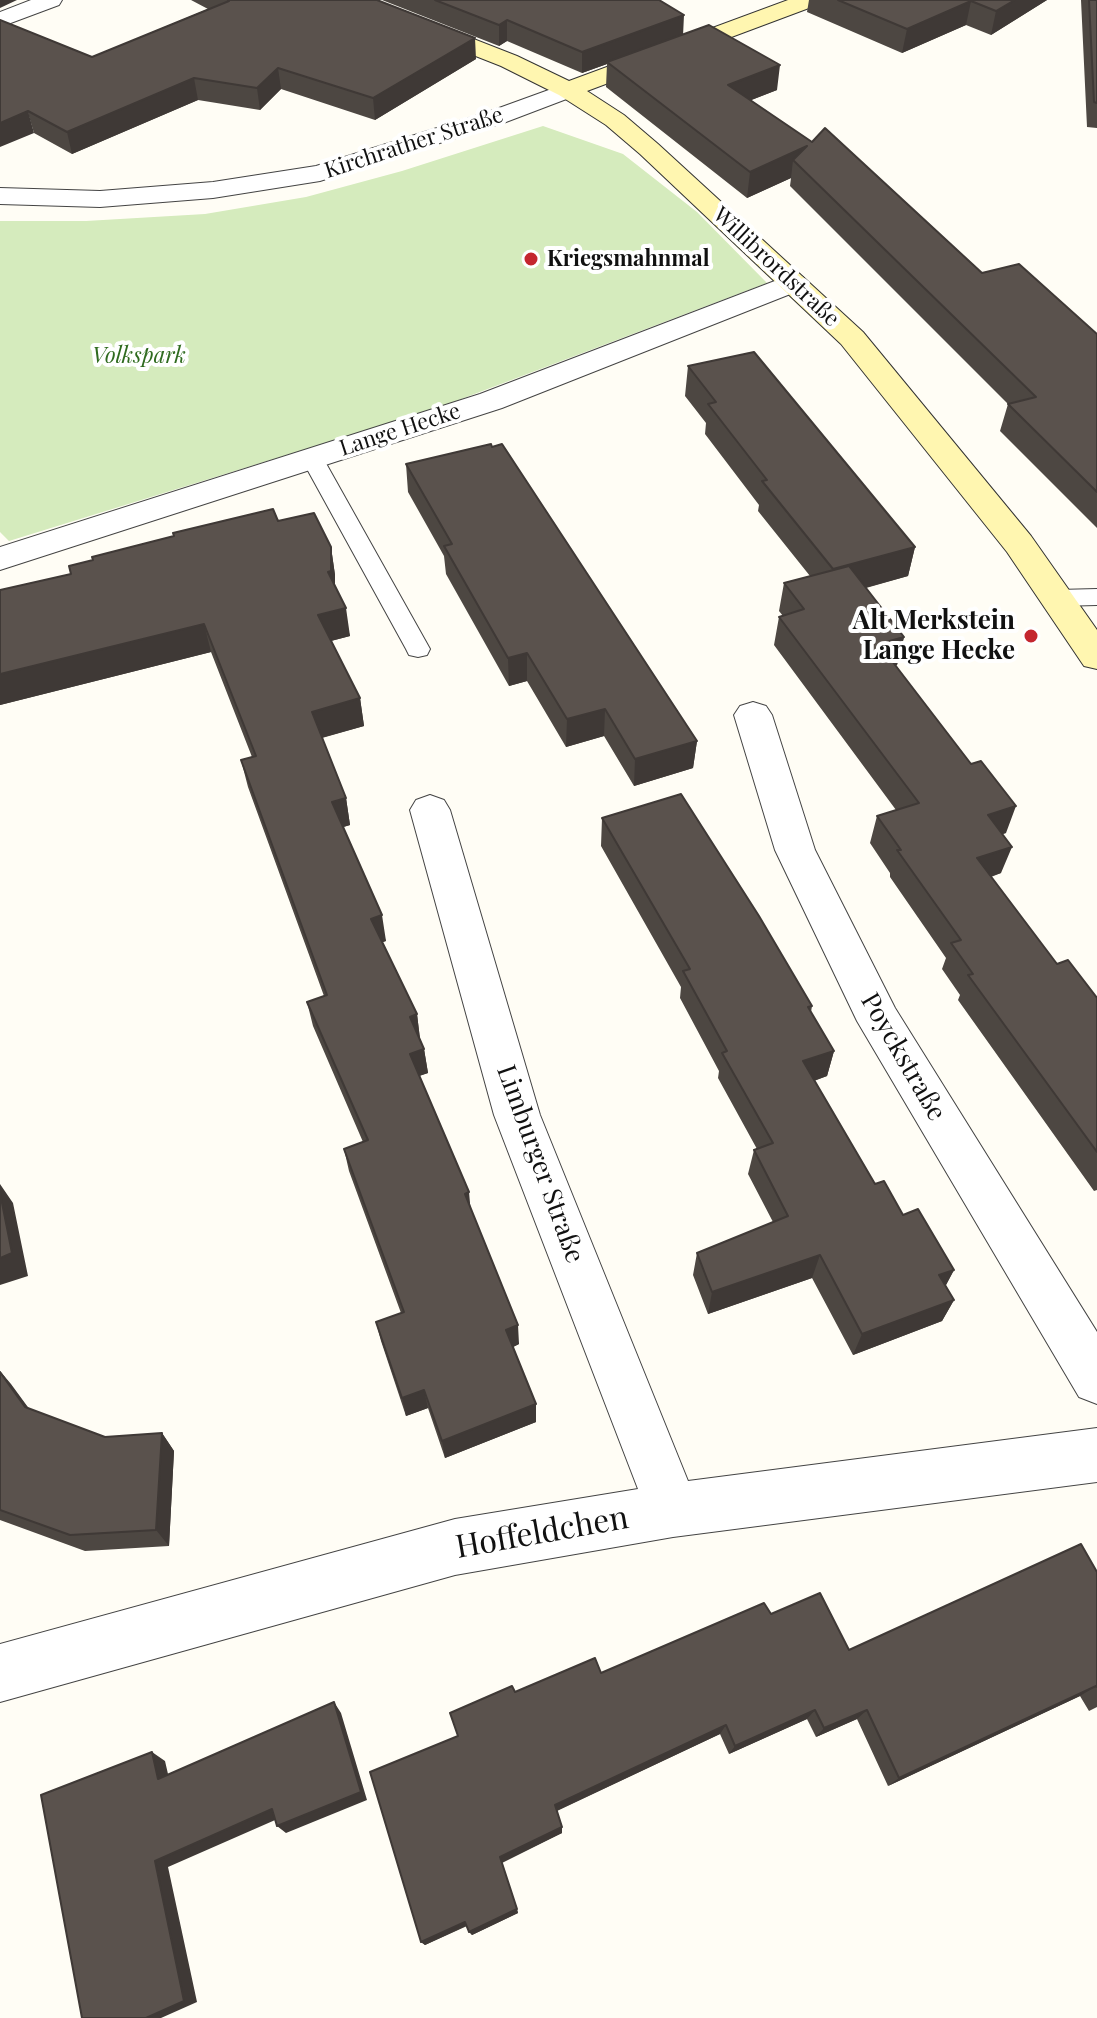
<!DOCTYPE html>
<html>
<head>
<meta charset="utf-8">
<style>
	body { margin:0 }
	canvas { display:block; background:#fffdf5 }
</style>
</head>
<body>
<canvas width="1097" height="2018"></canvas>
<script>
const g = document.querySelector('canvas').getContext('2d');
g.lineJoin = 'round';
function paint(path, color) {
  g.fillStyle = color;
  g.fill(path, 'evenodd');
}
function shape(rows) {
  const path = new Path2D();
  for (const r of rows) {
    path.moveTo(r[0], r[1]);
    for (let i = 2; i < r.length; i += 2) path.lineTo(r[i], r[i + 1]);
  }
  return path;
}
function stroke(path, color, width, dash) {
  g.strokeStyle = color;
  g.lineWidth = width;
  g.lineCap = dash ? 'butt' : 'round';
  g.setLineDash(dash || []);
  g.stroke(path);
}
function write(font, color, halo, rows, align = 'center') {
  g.font = font + ' "Playfair Display",serif';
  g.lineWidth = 8;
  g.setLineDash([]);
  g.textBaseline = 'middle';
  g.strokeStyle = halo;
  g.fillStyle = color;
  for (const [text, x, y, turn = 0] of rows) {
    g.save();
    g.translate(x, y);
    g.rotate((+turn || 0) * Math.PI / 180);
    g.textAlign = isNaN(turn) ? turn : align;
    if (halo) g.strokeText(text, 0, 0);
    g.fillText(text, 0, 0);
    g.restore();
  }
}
paint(shape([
	[543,126,623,154,697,212,767,283,435,409,9,541,0,532,0,221,86,221,205,214,306,197,402,171]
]), '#d5ebbd');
const service = shape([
	[312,451,323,458,430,649,427,655,418,657,409,655,406,649,301,458,312,451],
	[1097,589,1097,605,1058,606,1049,604,1046,598,1049,592,1058,590,1097,589]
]);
const minor = shape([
	[31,0,62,0,59,5,0,27,0,12,31,0],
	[793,274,803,277,807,283,803,289,502,408,0,570,0,547,480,394,793,274],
	[753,702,766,706,772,715,815,850,895,1008,1097,1332,1097,1404,1079,1397,857,1021,775,850,734,715,740,706,753,702],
	[430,795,444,800,450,810,540,1115,688,1481,1097,1428,1097,1482,673,1537,455,1575,0,1702,0,1644,455,1519,638,1489,494,1115,410,810,416,800,430,795]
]);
const tertiary = shape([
	[568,83,577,85,580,90,577,95,506,122,320,181,213,198,100,207,0,204,0,188,100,191,213,182,316,166,488,112,568,83]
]);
const secondary = shape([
	[343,0,374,0,517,56,569,81,788,0,820,0,817,5,587,91,624,115,658,144,863,332,1031,536,1097,630,1097,669,1084,666,1007,552,841,344,640,154,606,125,559,95,501,66,346,5,343,0]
]);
stroke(service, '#444', 2);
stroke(minor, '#444', 2);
stroke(tertiary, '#444', 2);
stroke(secondary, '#333', 2);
paint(service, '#fff');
paint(minor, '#fff');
paint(tertiary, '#fff');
paint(secondary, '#fff6b0');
paint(shape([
	[191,0,377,0,476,59,375,120,281,89,260,110,198,100,72,154,34,133,0,20,92,57,208,9],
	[382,0,659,0,683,34,777,90,751,100,982,273,1097,334,1097,528,1000,431,1008,404,790,186,791,178,747,198,606,87,607,64,582,73,507,41,499,46],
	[809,0,1047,0,991,35,966,25,902,53,807,12],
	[1081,0,1097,0,1097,128,1087,127],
	[688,366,915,547,908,576,866,588,904,637,897,665,896,665,1006,833,1002,834,1001,873,991,877,1057,964,1097,998,1097,1190,1094,1191,958,1000,960,995,942,969,946,958,890,877,890,873,870,843,877,816,896,810,774,645,779,617,783,616,779,611,784,583,810,576,758,511,759,505,705,434,706,423,685,396],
	[406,464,697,741,693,768,634,786,604,736,566,747,527,681,509,686,446,574,444,556,408,492],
	[331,547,335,575,335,586,350,636,331,641,360,698,364,726,322,738,346,798,350,825,343,827,386,941,382,942,417,1014,420,1039,424,1049,428,1073,419,1076,470,1207,519,1344,513,1347,536,1404,536,1422,445,1458,428,1408,406,1416,381,1341,376,1322,401,1313,349,1171,344,1149,363,1142,313,1026,307,1002,324,996,248,787,241,760,252,757,211,652,0,705,0,590,71,574],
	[602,818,812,1006,811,1012,834,1051,827,1076,814,1081,875,1184,954,1270,945,1286,954,1300,942,1321,853,1355,812,1278,708,1314,693,1275,697,1253,773,1222,748,1174,754,1150,757,1149,718,1078,719,1071,680,998,681,987,601,846],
	[0,1371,28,1408,105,1437,162,1433,174,1451,169,1546,85,1551,0,1520],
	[1097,1572,1097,1707,1089,1711,1080,1696,888,1786,857,1719,816,1737,807,1719,729,1754,720,1734,557,1811,562,1833,502,1862,518,1913,472,1935,467,1926,425,1945,421,1942,515,1692,601,1673,771,1614,849,1650]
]), '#4d4742');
paint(shape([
	[0,0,17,0,0,8],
	[1015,0,1047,0,991,35,996,11],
	[971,1,966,25,902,53,907,29],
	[684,15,683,36,607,62,607,64,582,73,582,52],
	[507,20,507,41,499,46,499,25],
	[475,38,476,59,375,120,373,98],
	[780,65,777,90,726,110,728,85],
	[278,68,281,89,260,110,257,88],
	[194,78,198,100,72,154,67,132],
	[28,111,34,133,0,147,0,123],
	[807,146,793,160,791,178,747,198,750,172],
	[331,547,335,575,335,599,328,572],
	[915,547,908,576,828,598,833,569],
	[346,608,350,636,323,643,318,615],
	[204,624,211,652,0,705,0,674],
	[904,637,897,665,873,672,879,644],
	[527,653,527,681,509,686,508,658],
	[360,698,364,726,317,739,312,712],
	[605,709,604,736,566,747,567,719],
	[697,741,693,768,634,786,635,759],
	[346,798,350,825,337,829,332,802],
	[1016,806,1006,833,978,842,988,815],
	[1012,847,1001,873,967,884,977,858],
	[382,915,386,941,375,945,371,919],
	[417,1014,420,1039,410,1017],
	[424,1049,428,1073,413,1078,410,1054],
	[834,1051,827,1076,796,1087,803,1061],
	[0,1184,13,1203,28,1276,0,1285],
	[469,1192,471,1214,465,1194],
	[820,1255,812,1278,708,1314,712,1292],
	[954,1270,943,1291,939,1275],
	[954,1300,942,1321,853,1355,862,1334],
	[518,1325,519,1344,507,1350,506,1330],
	[0,1371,11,1384,41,1425,25,1407],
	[424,1390,428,1408,406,1416,402,1398],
	[536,1404,536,1422,445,1458,442,1441],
	[162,1433,174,1451,169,1546,156,1530],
	[1096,1686,1080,1696,888,1786,899,1778],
	[334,1702,341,1713,367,1800,286,1833,277,1826],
	[815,1710,807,1719,729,1754,735,1746],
	[867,1710,857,1719,816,1737,824,1728],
	[726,1725,720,1734,554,1812,555,1805],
	[152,1752,165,1761,171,1787,158,1779],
	[272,1809,282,1817,168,1867,197,2002,161,2018,146,2018,155,1861],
	[562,1827,562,1833,502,1863,500,1857],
	[517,1909,518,1913,472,1935,469,1932],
	[465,1922,468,1925,425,1945,421,1942]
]), '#3f3936');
const building = shape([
	[228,0,377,0,475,38,373,98,278,68,257,88,194,78,67,132,28,111,0,123,0,20,92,57,229,1,228,0],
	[435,0,659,0,684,15,582,52,507,20,499,25,435,0],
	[838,0,1015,0,996,11,971,1,907,29,838,0],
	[1089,0,1097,0,1097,103,1094,102,1089,0],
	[709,25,780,65,728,85,812,142,825,128,982,273,1019,264,1097,334,1097,492,1008,404,1036,397,793,160,807,146,750,172,607,62,709,25],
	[754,352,915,547,833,569,762,481,767,480,708,404,716,402,688,366,754,352],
	[491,444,492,447,502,444,697,741,635,759,605,709,567,719,527,653,508,658,444,546,452,544,406,464,491,444],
	[273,509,278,521,314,513,331,547,331,571,328,572,346,608,318,615,360,698,312,712,346,798,332,802,382,915,371,919,417,1014,410,1017,424,1049,410,1054,469,1192,465,1194,518,1325,506,1330,536,1404,442,1441,424,1390,402,1398,376,1322,404,1312,344,1149,368,1140,307,1002,327,995,241,760,256,756,204,624,0,674,0,590,71,574,69,566,93,560,92,557,174,536,173,533,273,509],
	[849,566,904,637,879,644,971,764,981,761,1016,806,988,815,1012,847,977,858,1057,964,1068,960,1097,998,1097,1152,968,975,973,974,951,943,961,940,897,850,901,850,877,816,919,803,779,617,804,609,784,583,849,566],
	[681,794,759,916,812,1006,808,1007,834,1051,803,1061,875,1184,884,1181,903,1215,918,1209,954,1270,939,1275,954,1300,862,1334,820,1255,712,1292,697,1253,788,1216,754,1150,773,1143,722,1053,727,1051,683,971,690,969,602,818,681,794],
	[0,1193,12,1253,0,1258,0,1193],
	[0,1372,25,1407,105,1437,162,1433,156,1530,70,1535,0,1510,0,1372],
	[1081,1544,1097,1572,1097,1687,1096,1686,899,1778,867,1710,824,1728,815,1710,735,1746,726,1725,555,1805,562,1827,500,1857,517,1909,469,1932,465,1922,421,1942,370,1772,458,1736,450,1713,512,1686,515,1692,595,1658,601,1673,764,1603,771,1614,820,1593,849,1650,1081,1544],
	[334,1702,361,1792,277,1826,272,1809,155,1861,184,2001,146,2018,82,2018,41,1795,152,1752,158,1779,334,1702]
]);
paint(building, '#5a524d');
stroke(building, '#3f3936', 2);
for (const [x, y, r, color] of [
	[531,259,8,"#c4262e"],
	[1031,636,8,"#c4262e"]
]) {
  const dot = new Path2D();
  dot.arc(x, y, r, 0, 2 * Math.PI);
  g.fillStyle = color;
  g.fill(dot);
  stroke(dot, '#fff', 3);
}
write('22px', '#111', '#fff', [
	["Kirchrather Straße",414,143,-18],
	["Willibrordstraße",776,267,43],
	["Lange Hecke",400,430,-18]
]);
write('bold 22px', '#111', '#fff', [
	["Kriegsmahnmal",547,259]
], 'left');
write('italic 22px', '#2f6b1f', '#fff', [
	["Volkspark",139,356]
]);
write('bold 26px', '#111', '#fff', [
	["Alt Merkstein",1015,621],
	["Lange Hecke",1015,651]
], 'right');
write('26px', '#111', '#fff', [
	["Poyckstraße",903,1057,60],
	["Limburger Straße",540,1164,70]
]);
write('32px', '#111', '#fff', [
	["Hoffeldchen",542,1533,-10]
]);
</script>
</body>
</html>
